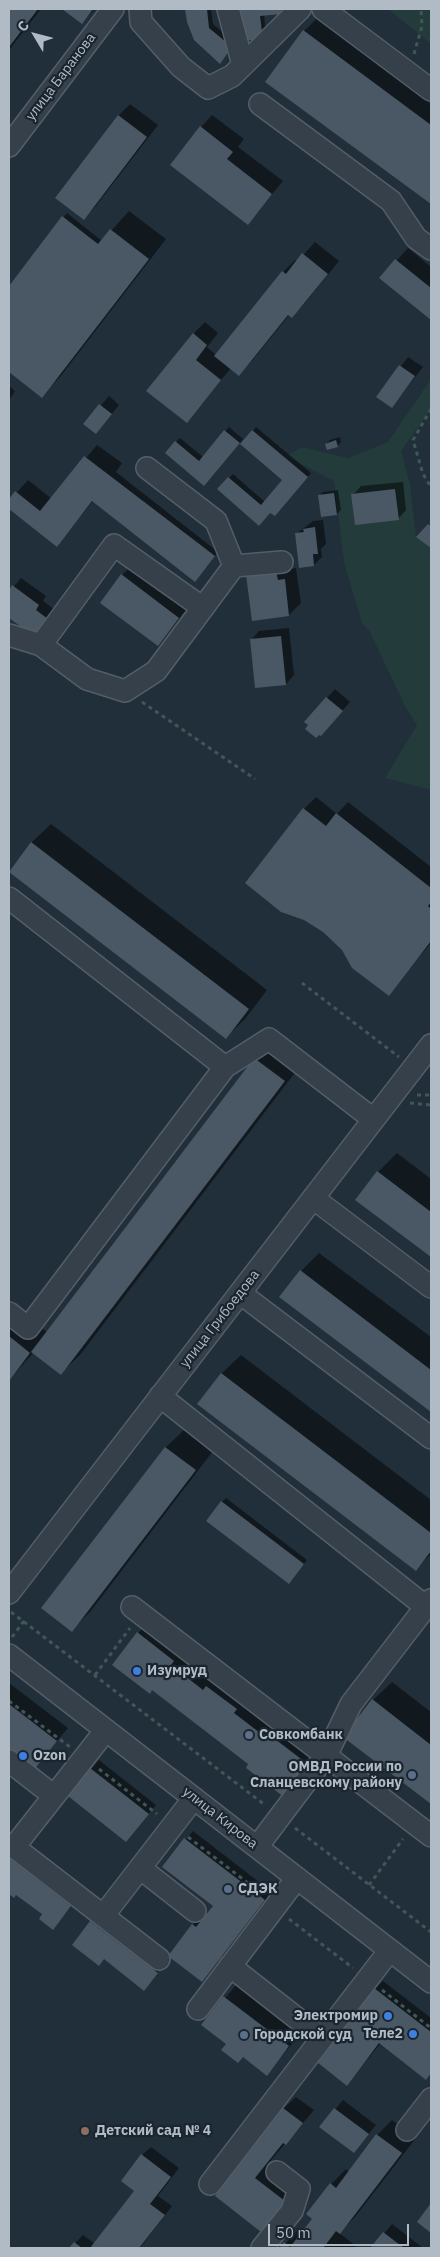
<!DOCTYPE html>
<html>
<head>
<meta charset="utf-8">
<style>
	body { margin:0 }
	#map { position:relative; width:440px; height:2257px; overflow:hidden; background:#212f3a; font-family:"IBM Plex Sans",sans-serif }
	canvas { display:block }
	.frame { position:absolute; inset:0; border:10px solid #b0bbc6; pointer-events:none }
	.north { position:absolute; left:10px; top:10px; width:50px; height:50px; -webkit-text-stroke:4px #1a252f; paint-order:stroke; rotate:307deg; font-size:14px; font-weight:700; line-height:20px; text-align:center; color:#b0bbc6 }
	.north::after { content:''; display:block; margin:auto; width:18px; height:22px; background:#b0bbc6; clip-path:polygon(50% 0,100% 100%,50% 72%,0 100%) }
	.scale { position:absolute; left:268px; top:2224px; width:141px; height:22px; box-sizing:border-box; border:2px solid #b0bbc6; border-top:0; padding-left:6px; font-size:15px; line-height:18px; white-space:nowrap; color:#b0bbc6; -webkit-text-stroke:4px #1a252f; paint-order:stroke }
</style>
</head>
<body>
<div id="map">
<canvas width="440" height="2257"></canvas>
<div class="frame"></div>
<div class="north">С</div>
<div class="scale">50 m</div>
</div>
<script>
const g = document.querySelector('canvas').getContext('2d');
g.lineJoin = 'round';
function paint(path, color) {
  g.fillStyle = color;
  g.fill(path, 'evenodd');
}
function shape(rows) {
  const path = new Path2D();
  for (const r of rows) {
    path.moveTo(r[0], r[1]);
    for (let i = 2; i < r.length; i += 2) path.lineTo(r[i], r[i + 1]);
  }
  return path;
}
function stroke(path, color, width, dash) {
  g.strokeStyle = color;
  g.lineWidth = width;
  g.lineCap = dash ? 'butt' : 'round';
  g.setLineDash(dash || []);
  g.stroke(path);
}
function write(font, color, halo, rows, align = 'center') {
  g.font = font + ' "IBM Plex Sans",sans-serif';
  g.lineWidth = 4.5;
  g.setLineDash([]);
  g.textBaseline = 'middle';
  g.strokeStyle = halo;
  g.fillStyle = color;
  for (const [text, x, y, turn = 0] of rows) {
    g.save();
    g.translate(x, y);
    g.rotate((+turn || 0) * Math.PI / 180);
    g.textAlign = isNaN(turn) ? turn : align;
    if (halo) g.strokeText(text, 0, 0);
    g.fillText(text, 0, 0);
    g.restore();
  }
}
paint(shape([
	[388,9,431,9,431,44],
	[431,379,431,409,401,451,410,484,416,536,431,548,431,790,385,778,417,725,406,708,369,630,362,623,344,562,334,481,286,456,302,447,348,458,388,442]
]), '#233b3b');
paint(shape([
	[9,9,41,9,9,50],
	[64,9,95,9,82,22],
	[186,9,211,9,213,24,235,43,224,58,188,22],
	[239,9,285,9,281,12,264,15,266,34,243,40],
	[316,19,431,104,431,203,266,81,304,31],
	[130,104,158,125,95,207,84,218,118,116],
	[212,115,244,139,238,147,283,181,248,223,201,127],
	[129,211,166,239,60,377,41,396,9,371,9,288,67,213,102,241],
	[315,242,339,261,304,304,292,316,290,314,251,362,239,374,231,368,186,422,193,334,205,322,218,333,207,347,216,355,283,272,295,260,297,262],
	[408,248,431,267,431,319,381,278],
	[408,357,423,367,392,407,378,397],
	[9,386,15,391,9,400],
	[109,396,119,405,96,433,85,424],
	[229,427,243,439,208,481,176,442,180,438,203,457],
	[256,427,311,473,274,514,219,489,233,474,265,502,284,480,253,431],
	[340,437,341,442,337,446,326,444,330,440],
	[97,445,122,463,116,472,218,552,199,576,93,501,57,545,9,507,9,501,28,480,52,499],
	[403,482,406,510,398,519,353,495,361,486],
	[338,490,341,510,337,514,319,496,323,492],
	[323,520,326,544,321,549,322,557,314,565,296,534,313,521],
	[134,563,190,605,158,645,122,575],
	[296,568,301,603,289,615,248,576],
	[21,578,46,596,43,601,55,610,34,636,9,616,9,592],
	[289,628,294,675,286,684,251,640,259,631],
	[335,689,350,702,329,726,309,725,306,722],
	[316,797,337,814,348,802,431,867,431,943,388,994,324,931,304,809],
	[51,824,267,990,245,1019,226,1037,10,871,32,842],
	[274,1040,303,1062,80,1355,61,1373,34,1352,9,1380,9,1303,47,1332,255,1059],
	[397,1153,431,1179,431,1255,357,1199,378,1172],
	[319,1253,431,1337,431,1410,281,1297,301,1271],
	[241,1355,431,1500,431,1554,416,1569,199,1404,222,1373],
	[185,1429,213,1451,90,1612,71,1630,42,1608,166,1447],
	[226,1498,307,1560,289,1583,222,1502],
	[152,1619,323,1750,299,1781,250,1764,138,1633],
	[392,1682,431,1712,431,1803,345,1737,373,1700],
	[9,1683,68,1728,33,1769,9,1750],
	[99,1760,156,1805,126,1840,69,1796],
	[193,1831,272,1892,202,1980,193,1925,201,1917,204,1919,214,1906,163,1867],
	[9,1844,82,1894,53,1928,44,1914,17,1894,14,1896,9,1893],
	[95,1918,160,1969,148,1985,104,1958,91,1922],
	[383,1981,431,2018,431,2073,426,2078,381,2043,347,2084,375,1989],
	[236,1985,300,2034,267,2074,203,2025],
	[296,2097,314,2110,266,2166,296,2189,261,2230,216,2196,284,2108],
	[343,2100,376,2125,354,2151,321,2127],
	[392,2120,416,2138,355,2217,339,2233,356,2246,355,2248,281,2248,300,2228,304,2231,314,2218,331,2184,346,2169,349,2172,377,2135],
	[151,2147,179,2168,158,2196,172,2206,140,2248,70,2248,83,2235,95,2244,136,2191,142,2155],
	[392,2224,423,2248,372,2248]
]), '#0007');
paint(shape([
	[9,9,38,9,9,47],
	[62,9,93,9,82,24],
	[185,9,207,9,209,28,232,47,220,64,194,40,187,22],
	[238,9,281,9,282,14,260,16,263,39,242,41],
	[303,30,431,125,431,204,265,82],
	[118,115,147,137,84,220,55,198],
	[200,126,233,152,227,159,272,194,248,225,170,165],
	[62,216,98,244,110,229,149,259,42,398,9,372,9,286],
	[302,253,328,274,292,318,288,315,239,376,214,356,282,271,286,274],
	[395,259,431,288,431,320,379,278],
	[193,333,207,345,196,360,221,380,187,423,146,391],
	[399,365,415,376,392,408,376,397],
	[99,404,112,414,96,434,83,424],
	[224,430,240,443,204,486,165,453,175,441,199,461],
	[252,430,308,477,275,516,270,513,259,526,217,489,228,477,261,505,282,480,240,444],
	[336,440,338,447,327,450,325,444],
	[84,456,215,556,195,582,92,501,57,547,9,509,9,499,15,491,40,511],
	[395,489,399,520,355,525,351,494],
	[334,493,337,515,321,517,318,495],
	[428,524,431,526,431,548,416,537],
	[315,527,318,554,313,554,314,566,299,568,295,533,304,532,303,529],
	[276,571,278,580,285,579,289,616,252,621,246,575],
	[121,574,179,618,158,646,100,603],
	[12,585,39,605,36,610,48,619,35,637,9,618,9,590],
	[281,636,286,685,255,688,250,639],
	[326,697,343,711,321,736,319,735,316,738,305,729,308,725,304,722],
	[303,808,326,826,336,813,431,888,431,902,428,906,431,909,431,941,389,996,352,968,342,950,323,932,304,920,281,912,245,883],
	[31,842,249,1009,226,1039,9,872],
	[254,1058,285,1081,61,1375,31,1352],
	[377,1171,431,1212,431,1257,355,1200],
	[300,1270,431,1370,431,1412,279,1297],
	[9,1336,30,1353,9,1381],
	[221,1373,431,1533,431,1551,416,1571,197,1404],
	[165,1447,196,1470,72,1632,41,1608],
	[221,1501,304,1564,289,1584,206,1521],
	[137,1632,174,1661,171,1665,203,1690,206,1686,237,1709,234,1713,268,1739,271,1736,309,1765,284,1797,246,1768,248,1764,152,1690,150,1694,112,1665],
	[372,1699,431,1745,431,1804,343,1737],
	[9,1704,57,1741,33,1771,9,1752],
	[90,1768,149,1814,126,1842,68,1796],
	[184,1838,265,1900,202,1982,168,1956,192,1924,196,1927,213,1906,162,1867],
	[9,1858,71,1906,53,1930,39,1919,42,1914,16,1895,14,1898,9,1894],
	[90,1921,158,1973,144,1991,104,1959,99,1966,72,1945],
	[374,1988,431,2032,431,2073,426,2080,379,2043,347,2086,317,2062],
	[223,1996,289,2046,267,2076,243,2057,238,2063,221,2050,226,2044,201,2025],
	[283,2108,303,2123,286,2145,283,2143,255,2178,285,2201,261,2232,215,2196],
	[334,2108,369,2134,354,2153,319,2127],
	[376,2134,402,2153,340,2234,336,2231,324,2247,326,2248,279,2248,284,2242,290,2247,312,2219,306,2214,330,2183,336,2188],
	[141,2154,171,2177,150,2204,165,2215,139,2248,90,2248,134,2191,121,2181],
	[431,2203,431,2233,417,2222],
	[383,2232,404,2248,370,2248],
	[74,2242,82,2248,69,2248]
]), '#4a5865');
const minor = shape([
	[140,9,141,22,181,67,208,88,232,76,300,9],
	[228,9,243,65],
	[323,9,431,90],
	[260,104,391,201,416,238,431,249],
	[9,146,113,9],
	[234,566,282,562],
	[9,635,41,645,87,679,125,691,156,671,234,566,216,521,147,468],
	[41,645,114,545,203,608],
	[9,898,225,1067],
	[313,1198,431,1287],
	[240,1293,431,1438],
	[9,1313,28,1328,225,1067,269,1039,373,1119],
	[160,1396,426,1607],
	[9,1593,431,1045],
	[132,1607,431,1836],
	[9,1655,431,1982],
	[106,1730,14,1847,159,1959],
	[9,1761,54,1796],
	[194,1798,140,1868,195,1911],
	[257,1847,327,1754,351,1704,431,1600],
	[103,1916,140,1868],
	[230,1966,322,2038],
	[198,2009,297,1878],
	[407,2130,431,2099],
	[210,2184,390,1950],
	[262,2248,292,2211,299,2189,277,2172]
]);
stroke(minor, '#535e68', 24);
stroke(shape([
	[414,54,422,26,421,9],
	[431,409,413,440,423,474,431,487],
	[142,702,255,779],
	[302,983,399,1057],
	[417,1095,431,1095],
	[410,1103,431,1105],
	[11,1612,265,1805],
	[12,1637,24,1621],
	[95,1675,130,1628],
	[9,1701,70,1747],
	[99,1769,157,1814],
	[295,1828,431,1932],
	[188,1837,261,1893],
	[369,1885,403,1839],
	[289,1919,353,1968],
	[382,1990,431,2028]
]), '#415757', 3, [4, 4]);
stroke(minor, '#35404a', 21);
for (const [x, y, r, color] of [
	[137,1671,5,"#3f7fe0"],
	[249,1735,5,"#5c6f8a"],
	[23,1756,5,"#3f7fe0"],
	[412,1775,5,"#5c6f8a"],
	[228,1889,5,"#5c6f8a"],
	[388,2016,5,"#3f7fe0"],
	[413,2034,5,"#3f7fe0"],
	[244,2035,5,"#5c6f8a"],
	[85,2131,5,"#8d6e63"]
]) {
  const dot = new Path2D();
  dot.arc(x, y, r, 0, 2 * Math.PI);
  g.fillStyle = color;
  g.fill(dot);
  stroke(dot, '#1a252f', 2);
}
write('14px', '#b0bbc6', '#1a252f', [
	["улица Баранова",61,77,-53],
	["улица Грибоедова",220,1319,-52],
	["улица Кирова",220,1818,38]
]);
write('bold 14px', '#b0bbc6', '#1a252f', [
	["Изумруд",147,1671],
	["Совкомбанк",259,1735],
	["Ozon",33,1756],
	["ОМВД России по",402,1767,"right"],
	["Сланцевскому району",402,1783,"right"],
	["СДЭК",238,1889],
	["Электромир",378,2016,"right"],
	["Теле2",403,2034,"right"],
	["Городской суд",254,2035],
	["Детский сад № 4",95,2131]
], 'left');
</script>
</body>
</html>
